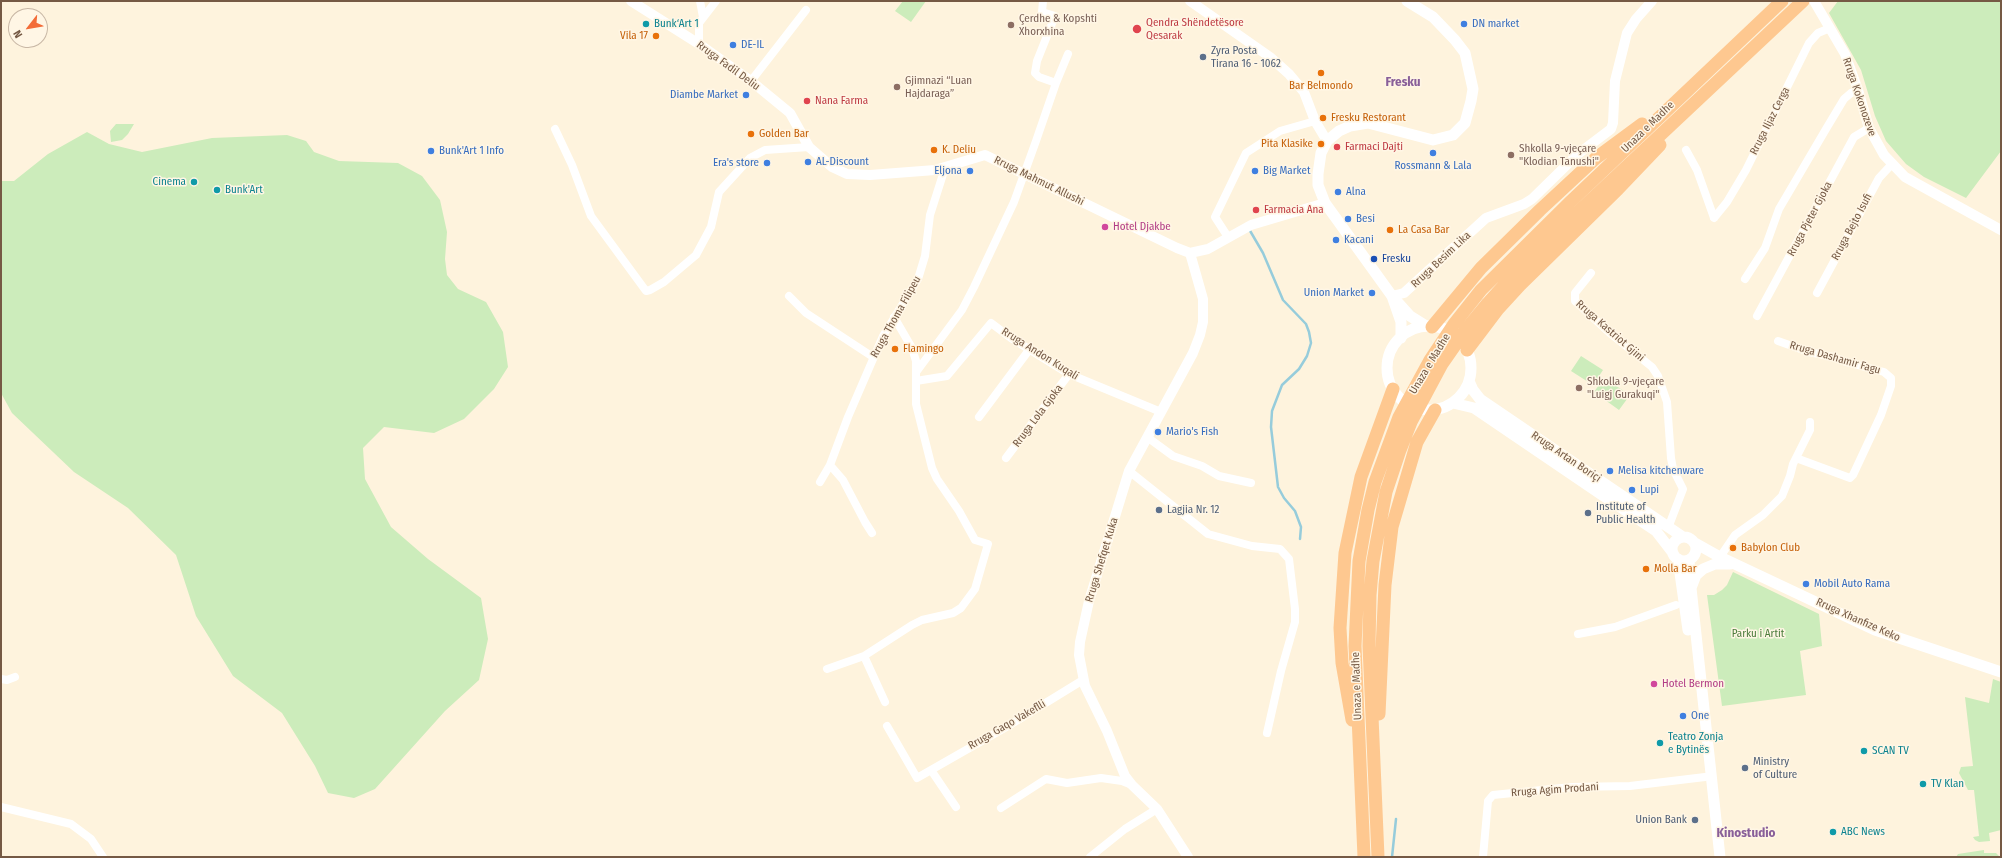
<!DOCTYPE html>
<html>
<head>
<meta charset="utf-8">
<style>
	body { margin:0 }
	#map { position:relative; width:2002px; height:858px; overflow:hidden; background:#fef3dd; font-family:"Fira Sans Condensed",sans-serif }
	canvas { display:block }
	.frame { position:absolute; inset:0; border:2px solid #755944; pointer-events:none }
	.north { position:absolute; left:8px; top:8px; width:40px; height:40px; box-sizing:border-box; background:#fff6e5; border:1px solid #c8b7a5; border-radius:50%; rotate:239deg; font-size:11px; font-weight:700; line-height:16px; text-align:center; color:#755944 }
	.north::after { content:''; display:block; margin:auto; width:14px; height:18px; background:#f36c38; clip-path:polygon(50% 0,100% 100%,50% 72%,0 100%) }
</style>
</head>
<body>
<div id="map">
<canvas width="2002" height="858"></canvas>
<div class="frame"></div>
<div class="north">N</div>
</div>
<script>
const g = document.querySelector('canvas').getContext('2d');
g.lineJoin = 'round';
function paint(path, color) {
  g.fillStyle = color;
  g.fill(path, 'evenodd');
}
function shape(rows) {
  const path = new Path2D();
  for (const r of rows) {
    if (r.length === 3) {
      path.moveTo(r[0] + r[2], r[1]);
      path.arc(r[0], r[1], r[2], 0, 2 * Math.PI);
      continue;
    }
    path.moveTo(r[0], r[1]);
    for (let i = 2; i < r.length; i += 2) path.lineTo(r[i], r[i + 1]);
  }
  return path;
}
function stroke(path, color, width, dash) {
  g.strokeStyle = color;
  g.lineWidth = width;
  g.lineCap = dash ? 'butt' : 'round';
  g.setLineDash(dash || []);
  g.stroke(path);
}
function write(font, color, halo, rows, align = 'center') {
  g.font = font + ' "Fira Sans Condensed",sans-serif';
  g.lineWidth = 3;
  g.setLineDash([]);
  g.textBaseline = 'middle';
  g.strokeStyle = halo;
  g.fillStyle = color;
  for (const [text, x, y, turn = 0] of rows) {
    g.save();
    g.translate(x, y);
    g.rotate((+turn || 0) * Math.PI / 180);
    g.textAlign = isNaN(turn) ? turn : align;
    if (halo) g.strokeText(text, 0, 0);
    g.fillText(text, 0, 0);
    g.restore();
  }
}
paint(shape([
	[903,1,926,1,911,22,895,11],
	[1838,1,2001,1,2001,151,1966,198,1924,177,1906,164,1886,141,1875,116,1861,70,1829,13],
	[116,124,134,124,128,134,122,140,111,142,110,131],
	[87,132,109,144,142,152,212,138,287,135,306,141,314,152,339,161,398,163,422,176,440,200,447,232,445,259,447,275,458,289,486,302,503,332,508,367,494,389,464,419,434,433,384,427,363,448,365,479,391,527,428,559,481,598,488,639,479,680,445,711,375,789,354,798,328,793,315,766,282,713,233,676,196,616,176,555,128,508,74,472,12,413,1,393,1,181,14,181,48,154],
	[1581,356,1603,370,1593,385,1571,371],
	[1604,378,1630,395,1619,410,1594,392],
	[1733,572,1819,614,1822,646,1800,651,1806,695,1722,706,1707,595,1714,595,1722,590,1727,585],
	[1993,679,2001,682,2001,830,1989,833,1990,841,1979,842,1975,840,1973,837,1979,836,1974,790,1968,790,1959,773,1961,767,1973,766,1965,697,1989,703],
	[1984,850,1984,853,1996,853,2000,857,1956,857,1958,854]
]), '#ccecbb');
stroke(shape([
	[1249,229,1263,253,1283,300,1306,324,1309,332,1311,343,1307,356,1299,369,1282,385,1272,411,1271,427,1278,487,1284,498,1295,511,1301,527,1300,539],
	[1392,857,1396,819]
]), '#96ccdb', 2.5);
stroke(shape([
	[700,1,703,17],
	[699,44,699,23,716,1],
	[751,81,806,10],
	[1056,83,1068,54],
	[555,129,572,165,591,216,646,291,650,290,664,282,696,255,711,227,719,192,750,158,765,150,809,147],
	[1686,150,1697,170,1714,218],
	[1714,218,1727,202,1746,170,1809,43,1818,33,1830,28],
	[1228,237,1215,217,1246,153,1280,131,1315,121],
	[1591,273,1575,293,1575,301,1611,334,1652,367,1658,376,1667,402,1671,458,1673,469,1683,489,1668,528],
	[1745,279,1765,248,1779,209,1826,129,1844,99,1851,93,1858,90],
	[1817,293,1879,178,1892,164],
	[789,296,806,313,873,357],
	[1757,316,1854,137,1869,128],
	[1778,341,1809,352,1833,357,1846,362,1884,372,1891,378,1891,386,1881,415,1853,475,1850,478,1796,458],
	[917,371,962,310,974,287,1014,202,1036,141,1056,83,1039,77,1035,73,1037,61,1055,16,1042,12,1043,1],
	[916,381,947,376,991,323,1011,338,1069,374,1161,412],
	[979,417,1029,350],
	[1147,437,1173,456,1202,466,1219,476,1251,483],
	[1006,458,1069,374],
	[830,465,843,480,865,522,872,533],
	[1129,471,1208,534,1252,546,1280,549,1289,559,1295,609,1295,622,1281,671,1267,733],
	[820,482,830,465,848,417,883,336,918,279,925,256,930,215,945,168],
	[1720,557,1735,535,1763,515,1782,496,1790,476,1793,464,1810,430,1810,422],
	[1578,634,1615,627,1676,605],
	[864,656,912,625,922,620,953,613,961,608,975,589,988,544,975,540,959,511,937,479,932,468,916,404,916,361,912,348,894,317],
	[827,669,864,656,885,702],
	[1,679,7,680,15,677],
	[887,726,917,778,1008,726,1083,680],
	[931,770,956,807],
	[1,807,71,824,91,839,103,857],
	[1001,808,1046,779,1067,783,1101,778,1122,781,1132,785],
	[1090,857,1125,829,1157,809],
	[1483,857,1488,801,1493,795,1572,787,1630,786,1705,777]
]), '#fff', 8);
stroke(shape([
	[631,1,699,44,751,81,790,113,809,147,832,167,847,174,870,175,935,170,985,155,1177,248,1190,253,1208,249,1251,225,1325,203],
	[1190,1,1270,57,1289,74,1304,92,1315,121,1327,141],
	[1814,1,1845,54,1858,90,1869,128,1884,155,1905,177,2001,230],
	[1392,296,1404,293,1486,218,1524,204,1532,199,1578,154,1611,129,1613,123,1615,81,1627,33,1636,19,1652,1],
	[1188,857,1157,809,1132,785,1125,776,1107,731,1085,686,1079,655,1080,642,1089,601,1129,471,1193,353,1200,335,1203,322,1203,299,1190,253]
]), '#fff', 10);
stroke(shape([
	[1392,296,1325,203,1318,185,1318,174,1321,153,1327,141,1339,131,1350,126,1368,123,1433,140,1453,135,1465,123,1471,101,1473,89,1465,53,1455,40,1433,17,1407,1],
	[1429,368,42],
	[1401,338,1401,322,1392,296,1410,316,1426,326],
	[1469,381,1473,390,1480,399,1683,537],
	[1453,403,1474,408,1602,495,1656,531,1673,553],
	[1684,549,12],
	[1695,543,1720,557,1875,630,2001,672],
	[1678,559,1688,630],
	[1689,560,1691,588],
	[1720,857,1691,588,1696,575,1703,569,1715,564,1730,564]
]), '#fff', 11);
stroke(shape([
	[1432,327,1481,268,1540,210,1596,158,1642,124],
	[1467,350,1498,309,1520,285,1618,189,1660,145],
	[1379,714,1385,585,1392,527,1417,442,1435,410],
	[1352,720,1342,663,1340,628,1345,553,1361,477,1393,389],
	[1364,857,1355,646,1359,561,1368,510,1375,482,1399,417,1430,360,1454,324,1481,290,1570,202,1782,1],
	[1378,857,1369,646,1370,595,1373,561,1386,492,1400,450,1411,422,1442,364,1465,331,1488,303,1525,262,1803,1]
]), '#fec890', 13);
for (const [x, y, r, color] of [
	[646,24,4,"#0f9aa8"],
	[1464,24,4,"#3f7fe0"],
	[1011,25,4,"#8d6e63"],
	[1137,29,5,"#e0444e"],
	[656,36,4,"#e8710a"],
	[733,45,4,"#3f7fe0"],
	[1203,57,4,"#5c6f8a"],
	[1321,73,4,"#e8710a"],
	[897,87,4,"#8d6e63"],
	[746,95,4,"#3f7fe0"],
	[807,101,4,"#e0444e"],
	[1323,118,4,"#e8710a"],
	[751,134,4,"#e8710a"],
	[1321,144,4,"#e8710a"],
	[1337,147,4,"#e0444e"],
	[934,150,4,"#e8710a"],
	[431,151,4,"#3f7fe0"],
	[1433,153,4,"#3f7fe0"],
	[1511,155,4,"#8d6e63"],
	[808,162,4,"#3f7fe0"],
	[767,163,4,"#3f7fe0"],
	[970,171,4,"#3f7fe0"],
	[1255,171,4,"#3f7fe0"],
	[194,182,4,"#0f9aa8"],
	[217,190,4,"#0f9aa8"],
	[1338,192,4,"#3f7fe0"],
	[1256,210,4,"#e0444e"],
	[1348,219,4,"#3f7fe0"],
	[1105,227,4,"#d1479c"],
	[1390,230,4,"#e8710a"],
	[1336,240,4,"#3f7fe0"],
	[1374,259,4,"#1a4fb4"],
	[1372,293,4,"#3f7fe0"],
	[895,349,4,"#e8710a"],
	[1579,388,4,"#8d6e63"],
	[1158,432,4,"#3f7fe0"],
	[1610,471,4,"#3f7fe0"],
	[1632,490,4,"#3f7fe0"],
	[1159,510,4,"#5c6f8a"],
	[1588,513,4,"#5c6f8a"],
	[1733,548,4,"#e8710a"],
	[1646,569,4,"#e8710a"],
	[1806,584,4,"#3f7fe0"],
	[1654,684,4,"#d1479c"],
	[1683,716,4,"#3f7fe0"],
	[1660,743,4,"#0f9aa8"],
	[1864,751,4,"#0f9aa8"],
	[1745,768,4,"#5c6f8a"],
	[1923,784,4,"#0f9aa8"],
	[1695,820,4,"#5c6f8a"],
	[1833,832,4,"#0f9aa8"]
]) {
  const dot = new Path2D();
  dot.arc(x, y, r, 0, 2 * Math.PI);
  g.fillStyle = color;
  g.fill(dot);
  stroke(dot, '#fff6e5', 1.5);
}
write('11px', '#785e54', '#fff6e5', [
	["Çerdhe & Kopshti",1019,19],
	["Xhorxhina",1019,32],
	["Gjimnazi “Luan",905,81],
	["Hajdaraga”",905,94],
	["Shkolla 9-vjeçare",1519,149],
	["\"Klodian Tanushi\"",1519,162],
	["Shkolla 9-vjeçare",1587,382],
	["\"Luigj Gurakuqi\"",1587,395]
], 'left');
write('11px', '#be3a42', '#fff6e5', [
	["Qendra Shëndetësore",1146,23],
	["Qesarak",1146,36],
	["Nana Farma",815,101],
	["Farmaci Dajti",1345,147],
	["Farmacia Ana",1264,210]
], 'left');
write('11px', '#0d838f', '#fff6e5', [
	["Bunk‘Art 1",654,24],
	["Cinema",186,182,"right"],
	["Bunk'Art",225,190],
	["Teatro Zonja",1668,737],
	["e Bytinës",1668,750],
	["SCAN TV",1872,751],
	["TV Klan",1931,784],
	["ABC News",1841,832]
], 'left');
write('11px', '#366cbe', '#fff6e5', [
	["DN market",1472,24],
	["DE-IL",741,45],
	["Diambe Market",738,95,"right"],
	["Bunk'Art 1 Info",439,151],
	["AL-Discount",816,162],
	["Era's store",759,163,"right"],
	["Rossmann & Lala",1433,166,"center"],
	["Eljona",962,171,"right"],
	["Big Market",1263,171],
	["Alna",1346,192],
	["Besi",1356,219],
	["Kacani",1344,240],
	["Union Market",1364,293,"right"],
	["Mario's Fish",1166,432],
	["Melisa kitchenware",1618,471],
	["Lupi",1640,490],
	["Mobil Auto Rama",1814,584],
	["One",1691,716]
], 'left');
write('11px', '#c56008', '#fff6e5', [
	["Vila 17",648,36,"right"],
	["Bar Belmondo",1321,86,"center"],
	["Fresku Restorant",1331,118],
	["Golden Bar",759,134],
	["Pita Klasike",1313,144,"right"],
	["K. Deliu",942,150],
	["La Casa Bar",1398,230],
	["Flamingo",903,349],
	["Babylon Club",1741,548],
	["Molla Bar",1654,569]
], 'left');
write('11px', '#4e5e75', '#fff6e5', [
	["Zyra Posta",1211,51],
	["Tirana 16 - 1062",1211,64],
	["Institute of",1596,507],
	["Public Health",1596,520],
	["Lagjia Nr. 12",1167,510],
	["Ministry",1753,762],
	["of Culture",1753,775],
	["Union Bank",1687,820,"right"]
], 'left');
write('11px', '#755944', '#fff6e5', [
	["Rruga Fadil Deliu",728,66,36],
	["Rruga Kokonozeve",1859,97,71],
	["Rruga Iljaz Cerga",1770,121,-63],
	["Unaza e Madhe",1648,127,-44],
	["Rruga Mahmut Allushi",1039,181,26],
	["Rruga Pjeter Gjoka",1810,219,-62],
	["Rruga Bejto Isufi",1852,227,-62],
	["Rruga Besim Lika",1441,260,-43],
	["Rruga Thoma Filipeu",896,317,-61],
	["Rruga Kastriot Gjini",1610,331,41],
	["Rruga Andon Kuqali",1040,354,32],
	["Rruga Dashamir Fagu",1835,358,16],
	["Unaza e Madhe",1430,364,-59],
	["Rruga Lola Gjoka",1038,416,-53],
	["Rruga Artan Boriçi",1566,457,34],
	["Rruga Shefqet Kuka",1102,560,-73],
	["Rruga Xhanfize Keko",1858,620,24],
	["Unaza e Madhe",1357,686,-92],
	["Rruga Gaqo Vakeflli",1007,725,-30],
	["Rruga Agim Prodani",1555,790,-4]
]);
write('11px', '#b23c85', '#fff6e5', [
	["Hotel Djakbe",1113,227],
	["Hotel Bermon",1662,684]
], 'left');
write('11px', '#164399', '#fff6e5', [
	["Fresku",1382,259]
], 'left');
write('11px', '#4b7c3b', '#fff6e5', [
	["Parku i Artit",1758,634]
]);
write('bold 13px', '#895f99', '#fff6e5', [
	["Fresku",1403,82],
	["Kinostudio",1746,833]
]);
</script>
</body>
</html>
